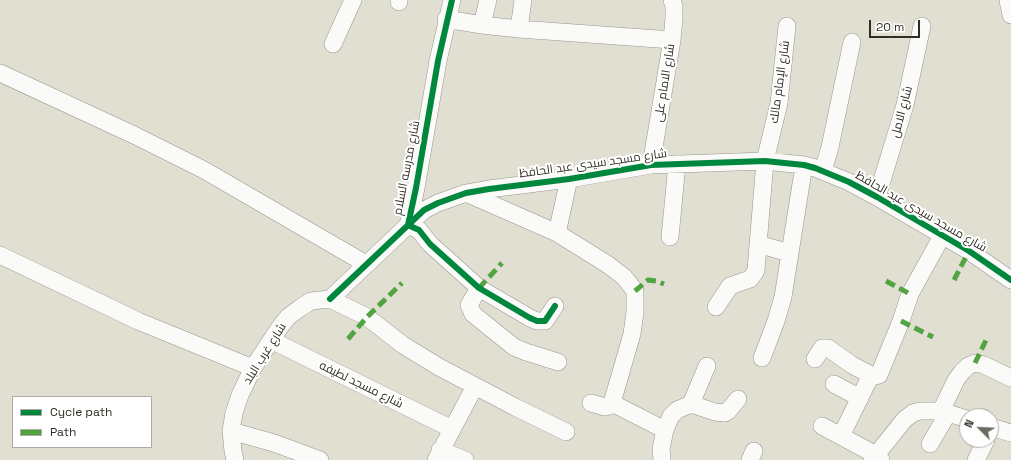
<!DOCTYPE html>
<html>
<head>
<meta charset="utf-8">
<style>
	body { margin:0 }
	#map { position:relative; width:1011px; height:460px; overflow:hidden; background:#e1dfd2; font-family:"Space Grotesk",sans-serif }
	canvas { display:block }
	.legend { position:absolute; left:12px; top:396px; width:140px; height:52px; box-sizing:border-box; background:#fff; border:1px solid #acaba7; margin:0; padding:5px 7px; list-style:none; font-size:12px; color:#2f2d24 }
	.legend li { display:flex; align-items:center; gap:8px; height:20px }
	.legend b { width:20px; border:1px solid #acaba7 }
	.north { position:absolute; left:959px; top:408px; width:40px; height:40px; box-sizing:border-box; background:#fff; border:1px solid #acaba7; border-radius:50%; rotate:294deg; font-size:11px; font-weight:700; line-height:16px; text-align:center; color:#2f2d24 }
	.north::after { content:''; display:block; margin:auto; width:14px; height:18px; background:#6d6b61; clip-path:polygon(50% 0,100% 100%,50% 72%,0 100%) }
	.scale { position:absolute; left:869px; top:20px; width:51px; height:18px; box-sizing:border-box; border:2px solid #2f2d24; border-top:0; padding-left:5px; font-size:12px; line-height:14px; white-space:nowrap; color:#2f2d24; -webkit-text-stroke:3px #fff; paint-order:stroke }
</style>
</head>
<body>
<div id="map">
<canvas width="1011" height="460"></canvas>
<ul class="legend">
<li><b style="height:5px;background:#00873e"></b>Cycle path</li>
<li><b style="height:5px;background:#52a442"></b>Path</li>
</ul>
<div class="north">N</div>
<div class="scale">20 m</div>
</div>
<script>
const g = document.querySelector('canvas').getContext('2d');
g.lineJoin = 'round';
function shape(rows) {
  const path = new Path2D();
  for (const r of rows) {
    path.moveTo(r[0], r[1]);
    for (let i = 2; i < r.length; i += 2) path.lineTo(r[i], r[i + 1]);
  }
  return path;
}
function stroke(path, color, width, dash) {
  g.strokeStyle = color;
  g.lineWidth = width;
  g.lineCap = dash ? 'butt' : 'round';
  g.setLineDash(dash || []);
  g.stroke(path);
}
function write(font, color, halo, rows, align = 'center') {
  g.font = font + ' "Space Grotesk",Cairo,sans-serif';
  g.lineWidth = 4;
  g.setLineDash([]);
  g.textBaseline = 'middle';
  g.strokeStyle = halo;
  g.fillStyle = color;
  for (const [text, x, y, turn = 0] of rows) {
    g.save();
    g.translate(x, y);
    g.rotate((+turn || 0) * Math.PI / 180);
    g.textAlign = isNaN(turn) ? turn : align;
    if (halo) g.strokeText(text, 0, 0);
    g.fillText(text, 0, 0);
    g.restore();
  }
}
const street = shape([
	[452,0,438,61,416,188,408,225,419,230,430,244,479,288,530,318,537,321,545,321,555,306],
	[1008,0,1011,15],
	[399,2,399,0],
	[446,19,482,25,519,29,672,40],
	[482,25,488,0],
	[519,29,523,0],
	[333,44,353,0],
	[0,73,134,135,204,170,366,264],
	[651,165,672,40,674,18,674,6,672,0],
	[823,171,830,147,852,42],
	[466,193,557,233,607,264,624,277,635,291,635,312,632,334,612,403,609,406,605,407,591,403],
	[877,197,905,105,922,26],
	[557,233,569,179],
	[670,237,677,164],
	[758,244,789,253],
	[0,255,138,321,253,368],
	[479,288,469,305,473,314,514,347,526,352,558,362],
	[330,299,424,210,438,203,466,193,489,189,569,179,651,165,765,161,804,165,815,168,849,182,877,197,969,251,1011,280],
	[330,299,367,317,403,345,439,367,515,407,566,432],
	[716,307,730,286,750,279,754,274,756,270,765,161,779,103,787,26],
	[271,340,452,429],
	[762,358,776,321,783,297,804,165],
	[815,359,822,348,828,348,852,365,871,375,875,376,879,375,901,321,910,294,942,236],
	[834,384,860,398],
	[612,403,665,430],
	[691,404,707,366],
	[941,411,956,380,962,372,968,366,975,363,984,365,1011,378],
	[822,426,876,455,881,460],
	[991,427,1011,433],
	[231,431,274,443,320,460],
	[841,436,871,375],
	[930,444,948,413],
	[440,450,465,460],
	[235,460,233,451,231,431,234,413,240,395,253,368,280,327,288,317,300,308,311,301,330,299],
	[436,460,475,386],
	[662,460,661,449,665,430,671,416,677,410,691,404,715,412,725,413,728,411,738,399],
	[750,460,754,451],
	[872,460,905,419,913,413,920,411,941,411,967,419],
	[976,460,986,440]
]);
stroke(street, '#97958c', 18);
stroke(street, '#fafaf8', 17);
stroke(shape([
	[954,280,969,251],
	[886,281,910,294],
	[479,288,502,263],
	[635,291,648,280,656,281,664,284],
	[901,321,933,337],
	[348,339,367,317,402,283],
	[975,363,988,336]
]), '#52a442', 5, [10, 5]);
stroke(shape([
	[452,0,438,61,416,188,408,225,419,230,430,244,479,288,530,318,537,321,545,321,555,306],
	[330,299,424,210,438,203,466,193,489,189,569,179,651,165,765,161,804,165,815,168,849,182,877,197,969,251,1011,280]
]), '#00873e', 6);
write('12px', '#2f2d24', '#fff', [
	["شارع الإمام مالك",780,82,-82],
	["شارع الامام على",665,83,-81],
	["شارع الامل",902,112,-75],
	["شارع مسجد سيدى عبد الحافظ",593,164,-8],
	["شارع مدرسه السلام",407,168,-79],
	["شارع مسجد سيدى عبد الحافظ",921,212,30],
	["شارع غرب البلد",265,354,-58],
	["شارع مسجد لطيفه",361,385,26]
]);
</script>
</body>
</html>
